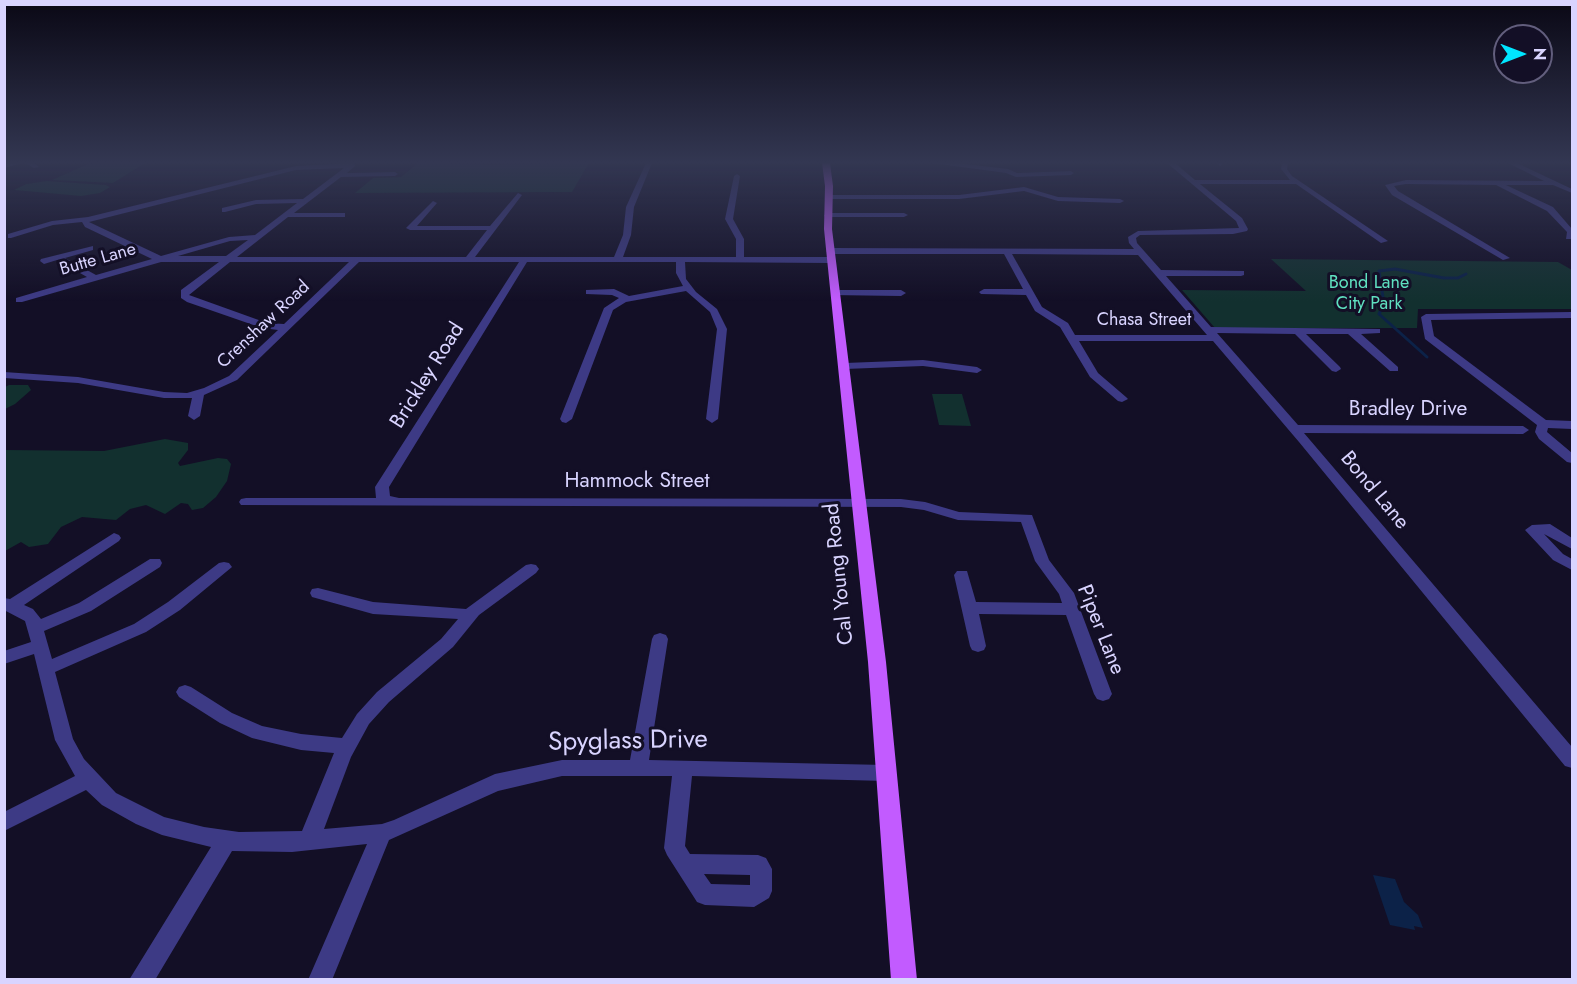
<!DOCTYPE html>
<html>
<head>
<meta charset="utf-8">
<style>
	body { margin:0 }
	#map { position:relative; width:1577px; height:984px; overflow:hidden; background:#130f26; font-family:Jost,sans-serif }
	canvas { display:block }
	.frame { position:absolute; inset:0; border:6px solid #d9d4ff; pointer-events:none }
	.north { position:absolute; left:1493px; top:24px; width:60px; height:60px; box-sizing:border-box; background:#130f26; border:2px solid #625e7d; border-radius:50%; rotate:90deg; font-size:16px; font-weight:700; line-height:24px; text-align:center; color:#d9d4ff }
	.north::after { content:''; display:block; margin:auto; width:21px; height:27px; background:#00e5ff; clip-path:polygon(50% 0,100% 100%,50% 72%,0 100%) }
</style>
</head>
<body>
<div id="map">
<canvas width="1577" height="984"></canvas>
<div class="frame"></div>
<div class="north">N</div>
</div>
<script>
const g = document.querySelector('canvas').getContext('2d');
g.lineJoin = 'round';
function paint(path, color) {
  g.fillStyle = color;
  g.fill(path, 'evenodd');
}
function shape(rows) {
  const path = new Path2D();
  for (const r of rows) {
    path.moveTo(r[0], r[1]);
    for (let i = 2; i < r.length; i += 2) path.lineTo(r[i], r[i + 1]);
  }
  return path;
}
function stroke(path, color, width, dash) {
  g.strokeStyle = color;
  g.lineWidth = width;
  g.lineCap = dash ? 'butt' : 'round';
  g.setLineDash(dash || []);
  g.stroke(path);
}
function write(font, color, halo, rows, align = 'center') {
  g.font = font + ' Jost,sans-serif';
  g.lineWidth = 6;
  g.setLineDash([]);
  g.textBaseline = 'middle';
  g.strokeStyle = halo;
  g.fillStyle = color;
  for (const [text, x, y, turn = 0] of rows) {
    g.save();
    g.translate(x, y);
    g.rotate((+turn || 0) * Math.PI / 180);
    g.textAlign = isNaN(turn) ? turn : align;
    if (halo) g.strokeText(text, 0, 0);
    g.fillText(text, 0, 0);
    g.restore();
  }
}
paint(shape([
	[145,163,113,183,52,180,88,164],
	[418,163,492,165,589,163,572,192,355,193,373,178,401,177],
	[47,181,106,185,110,187,100,193,81,196,14,190,26,184],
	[1271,259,1558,262,1572,270,1572,309,1418,309,1417,328,1215,328,1182,290,1306,291],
	[9,385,28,385,31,390,15,404,5,409,5,387],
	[932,394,962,394,971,426,939,425],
	[165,439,188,443,188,450,178,463,180,466,218,458,227,459,231,464,227,481,216,497,203,508,192,510,188,504,181,503,165,514,146,505,130,509,116,520,82,517,61,527,48,544,29,547,21,542,5,551,5,450,104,451]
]), '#12302f');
paint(shape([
	[1373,875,1395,879,1404,902,1418,915,1423,928,1414,926,1415,930,1390,925]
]), '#0c2248');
stroke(shape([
	[1427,357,1379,314,1384,304,1379,271,1395,269,1444,278,1458,278,1466,274]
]), '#0c2248', 3);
paint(shape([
	[20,163,19,164,4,168,4,164,20,163],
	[25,163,34,163,39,167,34,168,25,163],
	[354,163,355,166,347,173,395,172,398,174,395,176,341,177,294,213,345,213,345,217,288,217,237,257,466,257,487,230,410,230,406,228,433,201,437,203,417,226,490,226,518,193,522,195,475,257,614,257,623,235,626,207,646,163,652,163,634,207,631,235,623,257,736,257,736,239,725,219,734,176,737,174,740,176,733,219,744,239,744,257,831,257,835,260,831,263,685,262,686,279,696,292,717,309,727,329,718,419,712,423,706,419,717,329,710,312,686,291,626,302,613,310,572,419,566,423,562,422,560,419,604,308,619,298,612,295,586,294,586,290,614,289,629,296,683,286,676,273,676,262,527,262,389,487,390,496,399,498,901,499,925,502,959,512,1032,515,1049,560,1074,593,1112,694,1109,699,1103,701,1097,699,1094,694,1066,615,979,614,986,646,984,650,978,652,972,650,970,646,954,575,957,571,967,571,976,602,1062,603,1059,594,1035,561,1021,522,958,520,924,510,901,507,241,505,239,502,241,499,246,498,376,498,375,487,519,262,359,262,237,380,204,395,200,416,194,420,188,416,192,398,164,398,78,383,4,378,4,372,78,377,164,392,187,393,204,388,229,376,278,330,262,328,187,302,181,298,181,290,219,262,161,262,22,302,16,302,16,298,87,277,57,260,44,264,40,261,41,259,93,246,93,250,65,258,96,275,152,259,85,227,82,222,53,225,11,238,8,238,8,234,52,221,88,217,296,166,354,163],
	[344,168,303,199,256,200,222,208,222,212,225,212,256,204,297,203,255,235,229,237,161,256,89,222,296,170,344,168],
	[248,240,226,256,178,256,230,241,248,240],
	[230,262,349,262,284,324,267,323,189,295,230,262],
	[932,163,957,163,1008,169,1017,173,1071,171,1074,173,1071,175,1016,177,1006,173,932,163],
	[1167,163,1175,163,1195,180,1290,180,1281,169,1282,163,1288,163,1287,169,1292,176,1388,241,1381,243,1296,184,1200,184,1242,218,1248,229,1247,231,1233,234,1140,235,1136,238,1137,243,1161,270,1244,271,1244,275,1241,276,1166,276,1211,327,1380,329,1380,333,1361,334,1398,367,1398,371,1390,371,1348,334,1306,334,1340,367,1341,369,1336,372,1332,371,1295,334,1217,333,1298,425,1523,426,1529,430,1523,434,1304,433,1572,747,1572,768,1565,766,1299,442,1213,341,1079,341,1098,373,1126,397,1128,399,1122,402,1118,401,1090,377,1060,327,1035,311,1026,295,981,294,979,292,984,289,1023,289,1004,254,830,254,826,251,830,248,1134,249,1129,243,1128,237,1138,231,1239,228,1236,221,1167,163],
	[1012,254,1138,255,1207,335,1075,335,1068,323,1042,307,1012,254],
	[1217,163,1223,163,1223,164,1220,166,1217,163],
	[1508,163,1517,163,1572,189,1572,193,1553,185,1506,185,1553,207,1572,229,1572,239,1566,239,1567,232,1547,211,1496,185,1406,184,1394,186,1398,191,1510,258,1503,260,1392,195,1385,185,1406,180,1544,181,1508,163],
	[1024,187,1058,197,1120,199,1124,201,1120,203,1058,201,1024,191,959,199,829,199,825,197,829,195,959,195,1024,187],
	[828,213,904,213,908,215,904,217,825,217,824,215,828,213],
	[834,290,901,290,906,293,901,296,831,295,831,291,834,290],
	[1572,312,1572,318,1431,320,1434,336,1546,420,1572,421,1572,429,1548,428,1547,432,1572,453,1572,463,1567,462,1539,439,1535,432,1537,425,1425,339,1421,317,1426,314,1572,312],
	[923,360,977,367,982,370,977,373,923,366,845,369,840,366,845,363,923,360],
	[1550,524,1572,538,1572,549,1544,534,1563,554,1572,559,1572,570,1553,560,1525,530,1532,525,1550,524],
	[114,533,119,535,121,538,119,541,24,605,33,609,41,619,79,603,150,559,160,559,162,563,160,567,91,611,44,631,52,659,134,624,168,602,219,563,224,562,229,563,232,567,180,610,146,632,55,672,73,739,84,759,116,793,164,817,204,827,239,832,302,831,334,753,301,750,252,738,220,723,179,697,176,692,179,687,185,685,191,687,232,713,262,726,301,734,342,738,357,714,377,692,441,639,458,619,373,614,312,597,310,593,312,589,318,588,373,602,466,609,526,565,531,564,536,565,539,569,536,573,479,615,453,647,389,702,369,724,351,757,324,829,382,824,394,820,495,774,562,760,630,760,652,639,654,635,660,633,666,635,668,639,649,760,886,765,893,767,896,773,893,779,886,781,692,776,685,846,690,854,758,855,766,858,772,869,772,891,769,898,754,907,705,905,697,902,667,855,664,848,672,776,562,776,498,791,389,840,332,980,308,980,367,844,292,852,232,851,155,980,129,980,211,847,162,835,136,824,102,805,86,790,4,831,4,812,75,776,55,740,34,654,4,664,4,651,31,642,25,621,4,610,4,598,10,599,114,533],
	[704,874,750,875,750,885,711,884,704,874]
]), '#3d3a85');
paint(shape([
	[822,163,830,163,833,186,832,229,886,662,917,980,891,980,868,662,824,229,825,186,822,163]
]), '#c25bff');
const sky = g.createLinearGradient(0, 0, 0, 301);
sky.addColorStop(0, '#0a0815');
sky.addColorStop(0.54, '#333752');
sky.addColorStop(1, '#33375200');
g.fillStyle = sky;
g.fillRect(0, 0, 1577, 301);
write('18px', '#d9d4ff', '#130f26', [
	["Butte Lane",98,260,-16],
	["Chasa Street",1144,321],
	["Crenshaw Road",264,325,-43]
]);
write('18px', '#5fe0c0', '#130f26', [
	["Bond Lane",1369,284],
	["City Park",1369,305]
]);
write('21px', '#d9d4ff', '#130f26', [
	["Brickley Road",428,376,-58],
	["Bradley Drive",1408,410],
	["Hammock Street",637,482],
	["Bond Lane",1374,491,50],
	["Cal Young Road",840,574,-96],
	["Piper Lane",1100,630,68]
]);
write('26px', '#d9d4ff', '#130f26', [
	["Spyglass Drive",628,742,-1]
]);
</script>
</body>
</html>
